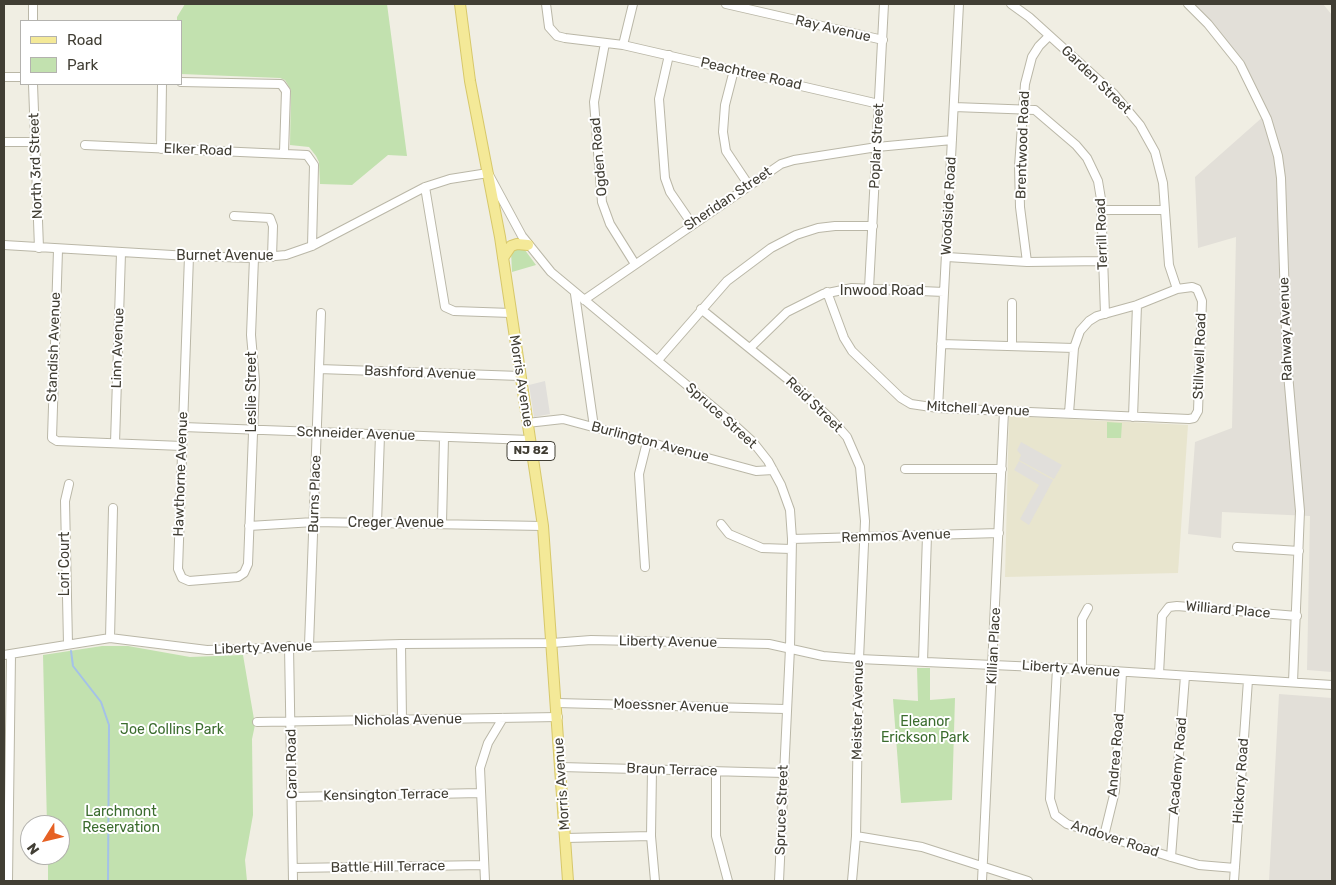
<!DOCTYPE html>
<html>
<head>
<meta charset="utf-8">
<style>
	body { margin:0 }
	#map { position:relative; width:1336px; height:885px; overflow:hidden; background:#f0eee3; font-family:Rubik,sans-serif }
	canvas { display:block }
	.frame { position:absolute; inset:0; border:5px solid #413e34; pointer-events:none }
	.legend { position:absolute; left:20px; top:20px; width:162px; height:65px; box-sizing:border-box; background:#fff; border:1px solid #b3b2ae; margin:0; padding:6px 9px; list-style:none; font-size:15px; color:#413e34 }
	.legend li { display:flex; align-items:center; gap:10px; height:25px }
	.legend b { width:25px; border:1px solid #b3b2ae }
	.north { position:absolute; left:20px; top:815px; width:50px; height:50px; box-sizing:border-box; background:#fff; border:1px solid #b3b2ae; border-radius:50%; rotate:234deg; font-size:14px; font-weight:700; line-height:20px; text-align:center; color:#413e34 }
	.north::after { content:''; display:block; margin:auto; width:18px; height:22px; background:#e66124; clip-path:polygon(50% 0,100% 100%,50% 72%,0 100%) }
</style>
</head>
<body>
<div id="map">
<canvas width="1336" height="885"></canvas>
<div class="frame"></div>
<ul class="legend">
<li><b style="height:6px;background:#f4e998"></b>Road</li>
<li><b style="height:14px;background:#c2e1af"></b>Park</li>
</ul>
<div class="north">N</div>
</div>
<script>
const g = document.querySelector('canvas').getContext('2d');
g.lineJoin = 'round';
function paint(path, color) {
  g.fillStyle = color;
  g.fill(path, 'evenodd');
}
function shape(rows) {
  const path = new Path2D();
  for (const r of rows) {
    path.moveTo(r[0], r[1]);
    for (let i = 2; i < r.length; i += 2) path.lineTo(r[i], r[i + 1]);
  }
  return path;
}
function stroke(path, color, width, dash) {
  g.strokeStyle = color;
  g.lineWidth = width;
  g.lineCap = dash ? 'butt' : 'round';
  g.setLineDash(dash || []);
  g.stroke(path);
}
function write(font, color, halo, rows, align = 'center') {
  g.font = font + ' Rubik,sans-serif';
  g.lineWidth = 4;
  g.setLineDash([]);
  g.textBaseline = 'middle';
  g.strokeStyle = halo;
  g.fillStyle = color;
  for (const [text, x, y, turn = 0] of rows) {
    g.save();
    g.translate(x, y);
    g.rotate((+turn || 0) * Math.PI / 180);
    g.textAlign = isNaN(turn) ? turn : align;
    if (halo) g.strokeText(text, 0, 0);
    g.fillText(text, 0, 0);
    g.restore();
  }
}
paint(shape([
	[1188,4,1323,4,1332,15,1332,672,1307,670,1310,516,1222,512,1221,538,1188,534,1195,442,1232,428,1236,237,1198,248,1195,177,1265,115,1240,64],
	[1279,694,1332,698,1332,881,1269,881]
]), '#e2dfd8');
paint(shape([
	[1009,416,1188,425,1178,573,1005,577]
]), '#e8e5ce');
paint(shape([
	[185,4,387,4,407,156,388,155,352,185,320,184,319,162,316,156,309,147,290,145,291,90,285,80,280,78,181,74,181,21,177,21,177,17],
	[522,246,536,265,512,272,511,252],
	[1107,422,1122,423,1121,438,1107,438],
	[102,646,128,646,190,657,243,655,255,725,252,739,253,815,245,860,247,881,48,881,48,855,60,855,60,825,47,825,43,655],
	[917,668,930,668,930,700,955,698,952,800,901,803,893,699,918,701]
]), '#c2e1af');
paint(shape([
	[545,381,550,414,534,417,529,385],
	[1021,442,1062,465,1054,479,1019,460,1021,455,1017,450],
	[1019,461,1053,480,1029,525,1020,519,1039,485,1014,470]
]), '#e1dfdb');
stroke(shape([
	[71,651,73,666,101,702,109,725,108,881]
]), '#a4c1e8', 2);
const minor = shape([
	[33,4,33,21],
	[546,4,549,27,557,36,565,38,623,45,879,104],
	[726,4,883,40],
	[1011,4,1029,17,1114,94,1140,125,1155,152,1163,183,1169,265,1177,289],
	[1188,4,1208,24,1240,64,1267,119,1278,156,1281,178,1287,362,1300,511,1293,682],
	[605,43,594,102,602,202,610,224,635,264],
	[623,45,633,4],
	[669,55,659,99,665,178,670,192,692,224],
	[734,70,725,105,723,132,726,151,748,184],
	[4,77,21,77],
	[181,82,281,84,286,91,284,152],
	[33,84,39,248],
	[954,107,1035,110,1076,145,1087,158,1098,181,1101,199,1105,314],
	[4,142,35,142],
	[85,145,307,155,314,165,312,246],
	[161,149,162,84],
	[425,187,445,307,454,311,511,313],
	[1101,210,1165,210],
	[234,216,270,218,273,226,272,257],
	[4,245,189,256,254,258,286,255,312,246,425,187,450,179,488,173,522,236,551,272,730,421,753,442,768,461,781,485,790,510,792,539,790,648,779,881],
	[58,250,52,438,57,441,182,446],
	[189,256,178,569,182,578,189,581,238,577,244,573,248,564,255,381,251,335,254,258],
	[947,257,1027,262,1103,261],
	[1027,262,1020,207,1019,166,1025,84,1032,57,1039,46,1049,36],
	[869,288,884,4],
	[827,292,844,338,852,351,901,398,911,404,938,408,1189,419,1194,418,1198,411,1202,301,1197,289,1192,287,1177,289,1137,305,1097,316,1089,321,1080,331,1074,348,1069,413],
	[575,294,594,427],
	[584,300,781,164,794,160,877,147,952,140],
	[1012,303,1012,345],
	[701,309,790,381,832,420,847,437,860,467,865,521,859,659,856,836,852,881],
	[941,344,1074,348],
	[750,348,787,312,823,294,852,288,944,292],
	[658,360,727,281,771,248,796,235,818,228,835,226,873,226],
	[319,369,520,376],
	[938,408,959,4],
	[1133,417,1137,305],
	[527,423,563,419,756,471,773,470],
	[183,427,530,440],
	[115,443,121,253],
	[905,469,1002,469],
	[377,523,380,435],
	[442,523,444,438],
	[721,524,729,534,762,548,791,549],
	[249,526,314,522,543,526],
	[792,539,999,533],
	[1237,547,1299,551],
	[645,567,639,474,647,442],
	[110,638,113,508],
	[68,644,65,501,69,484],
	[401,644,402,720],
	[309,645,321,313],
	[289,646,293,881],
	[4,655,110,638,207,650,401,644,552,643,591,640,769,644,823,656,859,659,1082,669,1332,685],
	[923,662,927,535],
	[1057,668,1050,799,1055,815,1067,824,1171,857,1199,865,1235,868],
	[1082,669,1082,619,1088,608],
	[1159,674,1162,616,1169,607,1177,606,1297,616],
	[557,703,785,709],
	[257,722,558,717],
	[561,767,784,773],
	[652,769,651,836,655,881],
	[716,771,716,836,728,881],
	[292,797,480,793],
	[856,836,922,847,1028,881],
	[1104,836,1115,791,1122,673],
	[566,838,651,836],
	[1171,857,1185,676],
	[293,868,484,865],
	[8,881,11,655],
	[485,881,480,768,488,743,503,718],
	[982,881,1004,411],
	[1234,881,1248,680]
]);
const major = shape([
	[460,4,470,81,500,237,543,526,568,881],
	[503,258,511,246,517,244,528,245]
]);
stroke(minor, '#bab7a7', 10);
stroke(major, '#d7c86a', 12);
stroke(minor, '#fff', 8);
stroke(major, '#f4e998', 10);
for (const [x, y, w] of [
	[531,451,48]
]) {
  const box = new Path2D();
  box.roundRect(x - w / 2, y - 9.5, w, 19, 4);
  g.fillStyle = '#fff';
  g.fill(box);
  stroke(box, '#413e34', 1);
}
write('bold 12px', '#413e34', null, [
	["NJ 82",531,451]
]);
write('14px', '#413e34', '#fff', [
	["Ray Avenue",833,29,13],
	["Peachtree Road",751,74,13],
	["Garden Street",1096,80,44],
	["Brentwood Road",1023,145,-88],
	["Poplar Street",877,146,-87],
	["Elker Road",198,150,2],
	["Ogden Road",599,157,-95],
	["North 3rd Street",36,166,-92],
	["Sheridan Street",728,199,-34],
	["Woodside Road",949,206,-87],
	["Terrill Road",1102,234,-92],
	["Burnet Avenue",225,256],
	["Inwood Road",882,291],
	["Rahway Avenue",1286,329,-92],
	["Standish Avenue",54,347,-88],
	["Linn Avenue",118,348,-88],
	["Stillwell Road",1200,356,-88],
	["Bashford Avenue",420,373,2],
	["Morris Avenue",521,381,81],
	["Leslie Street",252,392,-90],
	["Reid Street",814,405,44],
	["Mitchell Avenue",978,409,3],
	["Spruce Street",721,416,42],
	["Schneider Avenue",356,434,2],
	["Burlington Avenue",650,442,15],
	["Hawthorne Avenue",181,474,-88],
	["Burns Place",315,494,-88],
	["Creger Avenue",396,523],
	["Remmos Avenue",896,536,-2],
	["Lori Court",65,564,-90],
	["Williard Place",1228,610,5],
	["Liberty Avenue",668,642,1],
	["Killian Place",994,646,-87],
	["Liberty Avenue",263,648,-2],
	["Liberty Avenue",1071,669,4],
	["Moessner Avenue",671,706,2],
	["Meister Avenue",858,710,-89],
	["Nicholas Avenue",408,720,-1],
	["Andrea Road",1116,755,-85],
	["Carol Road",292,764,-91],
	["Academy Road",1178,766,-85],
	["Braun Terrace",672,770,2],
	["Hickory Road",1241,781,-86],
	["Morris Avenue",562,784,-94],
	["Kensington Terrace",386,795,-1],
	["Spruce Street",782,810,-88],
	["Andover Road",1115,839,18],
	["Battle Hill Terrace",388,867,-1]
]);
write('14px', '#3b6c2e', '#fff', [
	["Eleanor",925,722],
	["Erickson Park",925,738],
	["Joe Collins Park",172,730],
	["Larchmont",121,812],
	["Reservation",121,828]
]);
</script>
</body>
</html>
